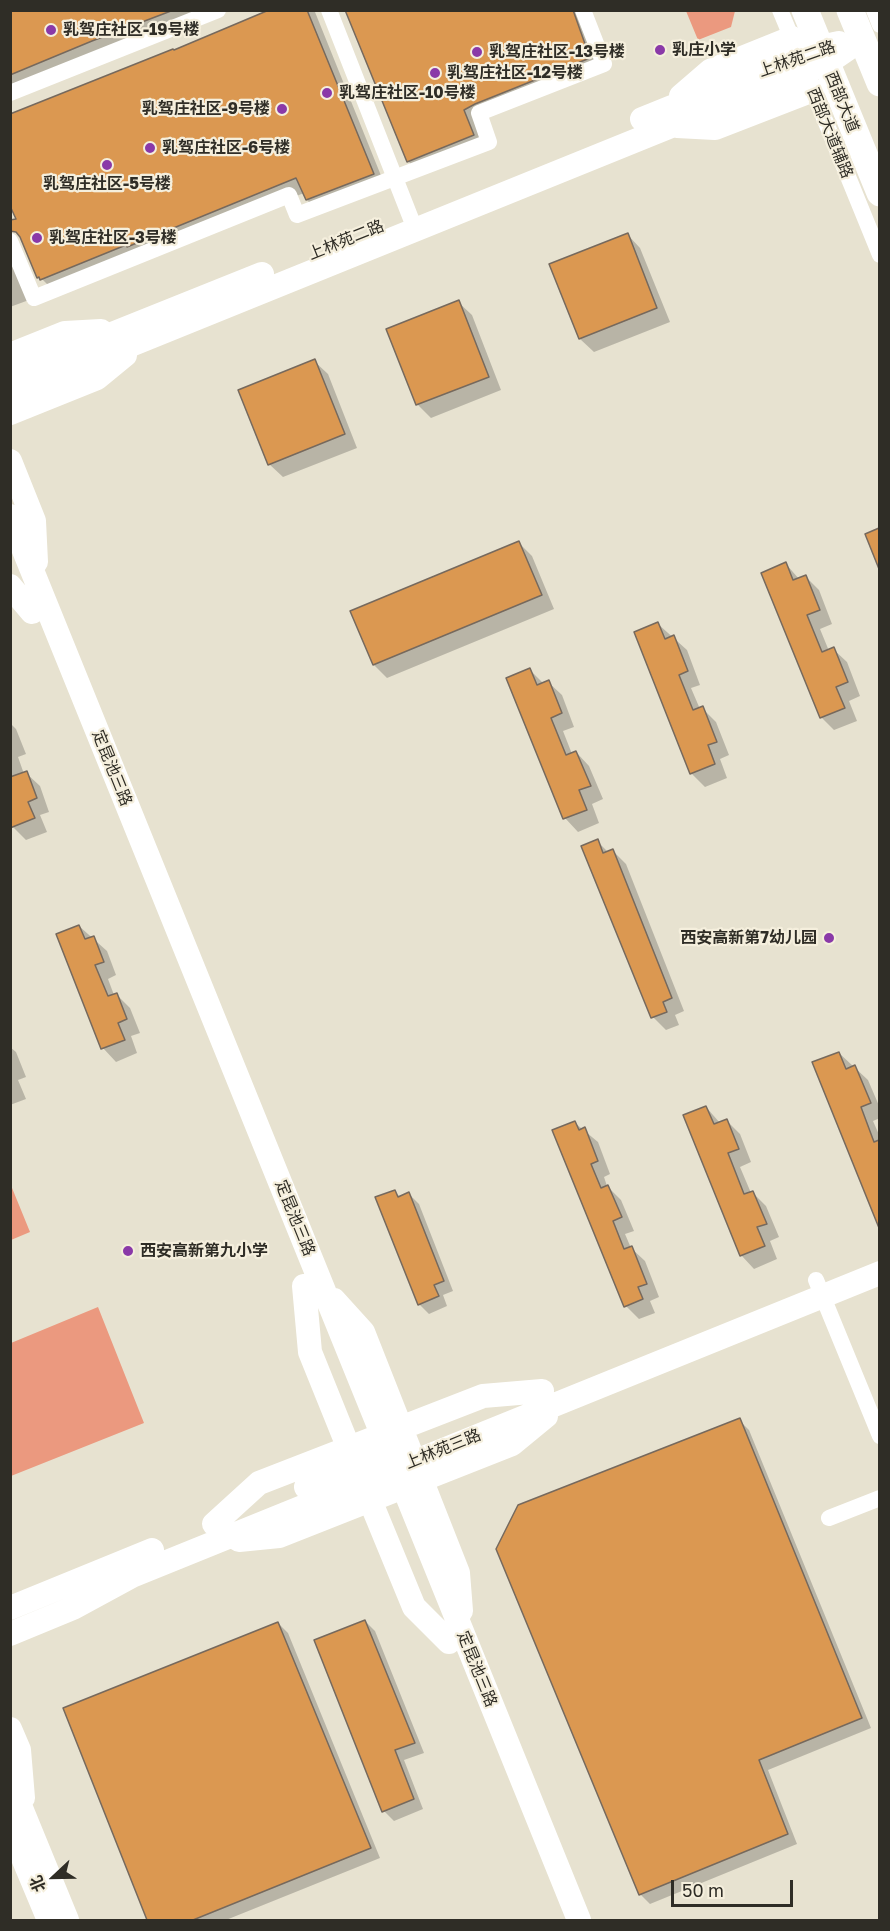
<!DOCTYPE html>
<html>
<head>
<meta charset="utf-8">
<style>
	body { margin:0 }
	#map { position:relative; width:890px; height:1931px; overflow:hidden; background:#e7e2d0; font-family:"Golos Text","Noto Sans SC",sans-serif }
	canvas { display:block }
	.frame { position:absolute; inset:0; border:12px solid #2f2d26; pointer-events:none }
	.north { position:absolute; left:24px; top:1847px; width:60px; height:60px; -webkit-text-stroke:4px #f5efdd; paint-order:stroke; rotate:248deg; font-size:16px; font-weight:700; line-height:24px; text-align:center; color:#2f2d26 }
	.north::after { content:''; display:block; margin:auto; width:21px; height:27px; background:#2f2d26; clip-path:polygon(50% 0,100% 100%,50% 72%,0 100%) }
	.scale { position:absolute; left:671px; top:1880px; width:122px; height:27px; box-sizing:border-box; border:3px solid #2f2d26; border-top:0; padding-left:8px; font-size:18px; line-height:21px; white-space:nowrap; color:#2f2d26; -webkit-text-stroke:4px #f5efdd; paint-order:stroke }
</style>
</head>
<body>
<div id="map">
<canvas width="890" height="1931"></canvas>
<div class="frame"></div>
<div class="north">北</div>
<div class="scale">50 m</div>
</div>
<script>
const g = document.querySelector('canvas').getContext('2d');
g.lineJoin = 'round';
function paint(path, color) {
  g.fillStyle = color;
  g.fill(path, 'evenodd');
}
function shape(rows) {
  const path = new Path2D();
  for (const r of rows) {
    path.moveTo(r[0], r[1]);
    for (let i = 2; i < r.length; i += 2) path.lineTo(r[i], r[i + 1]);
  }
  return path;
}
function stroke(path, color, width, dash) {
  g.strokeStyle = color;
  g.lineWidth = width;
  g.lineCap = dash ? 'butt' : 'round';
  g.setLineDash(dash || []);
  g.stroke(path);
}
function write(font, color, halo, rows, align = 'center') {
  g.font = font + ' "Golos Text","Noto Sans SC",sans-serif';
  g.lineWidth = 4.5;
  g.setLineDash([]);
  g.textBaseline = 'middle';
  g.strokeStyle = halo;
  g.fillStyle = color;
  for (const [text, x, y, turn = 0] of rows) {
    g.save();
    g.translate(x, y);
    g.rotate((+turn || 0) * Math.PI / 180);
    g.textAlign = isNaN(turn) ? turn : align;
    if (halo) g.strokeText(text, 0, 0);
    g.fillText(text, 0, 0);
    g.restore();
  }
}
paint(shape([
	[686,11,735,11,731,27,698,40],
	[10,1183,30,1232,11,1240,10,1240],
	[98,1307,144,1423,11,1476,11,1343]
]), '#eb997f');
paint(shape([
	[10,10,219,10,10,93],
	[274,10,313,10,315,12,386,188,320,213,307,200,304,193,55,292,42,279,174,52],
	[347,10,579,10,603,71,489,116,487,148,421,175,408,161],
	[627,234,640,248,670,322,594,352,580,339,551,265],
	[10,253,29,300,10,307],
	[458,302,472,315,501,390,431,418,418,405,388,330],
	[314,361,328,374,357,448,283,477,269,464],
	[880,529,880,567,867,535],
	[519,543,532,556,554,609,387,678,374,665,352,612],
	[786,564,799,579,805,576,819,590,832,624,820,629,829,651,833,649,847,662,860,696,849,701,857,721,834,730,821,717],
	[658,624,687,650,700,685,691,688,700,709,702,708,716,722,729,755,720,759,727,778,705,787,692,774,636,633],
	[530,670,544,684,548,682,562,695,574,727,563,731,572,754,576,752,589,766,603,799,592,804,599,823,578,832,565,818],
	[10,723,16,729,26,754,18,757,24,774,26,773,40,786,49,812,40,815,47,832,26,840,13,827,10,821],
	[597,841,608,852,612,850,626,864,684,1011,675,1015,679,1025,666,1030,653,1017],
	[79,926,107,951,116,975,108,979,114,995,116,994,130,1008,140,1033,131,1036,137,1053,116,1062,103,1048],
	[10,1047,16,1052,26,1077,18,1080,26,1099,10,1105],
	[839,1053,868,1080,880,1108,880,1118,873,1121,880,1137,880,1214,872,1206],
	[706,1107,720,1123,726,1120,740,1134,751,1162,740,1167,751,1193,753,1193,766,1206,779,1237,770,1241,777,1259,754,1269,741,1255],
	[575,1123,598,1142,610,1174,604,1177,607,1186,621,1200,634,1231,625,1234,631,1248,645,1261,659,1297,650,1301,655,1313,639,1319,626,1306],
	[394,1191,400,1197,409,1194,419,1204,453,1291,443,1295,447,1306,429,1314,419,1304],
	[739,1420,749,1430,871,1728,768,1770,797,1844,650,1904,640,1894],
	[365,1621,375,1631,424,1753,404,1760,423,1809,394,1821,384,1811],
	[278,1623,288,1633,380,1858,226,1920,149,1920,65,1709]
]), '#0003');
const building = shape([
	[10,10,171,10,171,11,92,41,10,75,10,10],
	[269,10,307,10,374,174,306,200,296,178,127,247,126,245,40,280,39,277,37,278,20,237,16,232,10,231,10,220,16,219,10,206,10,114,173,49,174,50,269,10],
	[345,10,573,10,590,58,475,104,464,110,474,135,407,162,345,10],
	[628,233,657,308,579,339,549,264,628,233],
	[459,300,489,377,416,405,386,329,459,300],
	[315,359,345,434,268,465,238,390,315,359],
	[879,528,879,569,865,534,879,528],
	[519,541,542,595,373,665,350,611,519,541],
	[786,562,793,580,806,575,820,610,807,615,822,652,834,647,848,682,836,687,845,708,820,718,761,573,786,562],
	[658,622,665,639,674,635,688,671,679,675,693,710,703,706,717,742,708,745,715,764,690,774,634,632,658,622],
	[530,668,537,685,549,680,562,713,551,718,566,755,576,751,591,786,579,790,587,810,563,819,506,678,530,668],
	[27,771,37,798,28,802,35,818,10,828,10,777,27,771],
	[598,839,603,853,613,849,672,998,663,1002,667,1012,651,1018,581,846,598,839],
	[79,925,85,939,94,936,104,962,95,965,108,996,117,993,127,1019,118,1023,125,1040,101,1049,56,934,79,925],
	[839,1052,846,1069,855,1065,871,1103,861,1107,874,1142,879,1140,879,1228,812,1062,839,1052],
	[706,1106,714,1124,727,1119,739,1149,728,1153,744,1194,753,1191,767,1224,757,1227,765,1246,740,1256,683,1115,706,1106],
	[575,1121,579,1130,585,1127,598,1161,591,1164,601,1188,608,1185,622,1217,613,1221,624,1249,632,1246,647,1284,638,1287,643,1299,624,1307,552,1130,575,1121],
	[395,1190,398,1197,409,1192,444,1281,434,1285,439,1296,418,1305,375,1197,395,1190],
	[740,1418,862,1718,759,1760,788,1834,639,1895,496,1549,518,1505,740,1418],
	[365,1620,415,1743,395,1750,414,1799,382,1812,314,1640,365,1620],
	[278,1622,371,1848,193,1920,147,1920,63,1708,278,1622]
]);
paint(building, '#db9851');
stroke(building, '#76695d', 1.5);
stroke(shape([
	[329,10,415,229],
	[780,10,795,46],
	[874,10,880,25],
	[809,81,880,255],
	[10,93,218,10],
	[10,241,34,298,289,195,297,215,489,142,479,113,604,64,583,10],
	[816,1280,880,1436],
	[829,1518,880,1498]
]), '#fff', 16);
stroke(shape([
	[681,96,710,71,792,38],
	[642,119,820,47,839,43],
	[677,126,715,128,813,90],
	[10,355,65,333,101,331],
	[10,375,262,274],
	[10,394,827,63,862,39],
	[10,413,97,378,125,355],
	[10,461,34,521,36,562],
	[10,516,579,1920],
	[10,586,32,612],
	[304,1286,310,1352,356,1466,414,1607,449,1642],
	[334,1300,363,1332,458,1573,461,1611],
	[306,1487,405,1447],
	[214,1524,259,1483,483,1396,542,1391],
	[239,1540,279,1536,512,1444,546,1416],
	[10,1608,152,1550],
	[10,1634,73,1608,132,1576,880,1273],
	[10,1729,19,1750,23,1798],
	[10,1781,67,1920],
	[10,1827,49,1920]
]), '#fff', 24);
stroke(shape([
	[805,10,880,193],
	[850,10,880,83]
]), '#fff', 27);
for (const [x, y, r, color] of [
	[51,30,6,"#8a39a8"],
	[660,50,6,"#8a39a8"],
	[477,52,6,"#8a39a8"],
	[435,73,6,"#8a39a8"],
	[327,93,6,"#8a39a8"],
	[282,109,6,"#8a39a8"],
	[150,148,6,"#8a39a8"],
	[107,165,6,"#8a39a8"],
	[37,238,6,"#8a39a8"],
	[829,938,6,"#8a39a8"],
	[128,1251,6,"#8a39a8"]
]) {
  const dot = new Path2D();
  dot.arc(x, y, r, 0, 2 * Math.PI);
  g.fillStyle = color;
  g.fill(dot);
  stroke(dot, '#f5efdd', 2);
}
write('bold 16px', '#2f2d26', '#f5efdd', [
	["乳驾庄社区-19号楼",63,30],
	["乳庄小学",672,50],
	["乳驾庄社区-13号楼",489,52],
	["乳驾庄社区-12号楼",447,73],
	["乳驾庄社区-10号楼",339,93],
	["乳驾庄社区-9号楼",270,109,"right"],
	["乳驾庄社区-6号楼",162,148],
	["乳驾庄社区-5号楼",107,184,"center"],
	["乳驾庄社区-3号楼",49,238],
	["西安高新第7幼儿园",817,938,"right"],
	["西安高新第九小学",140,1251]
], 'left');
write('16px', '#2f2d26', '#f5efdd', [
	["上林苑二路",797,59,-19],
	["西部大道",842,102,68],
	["西部大道辅路",830,133,68],
	["上林苑二路",346,240,-22],
	["定昆池三路",112,768,68],
	["定昆池三路",295,1218,68],
	["上林苑三路",443,1449,-22],
	["定昆池三路",477,1669,68]
]);
</script>
</body>
</html>
